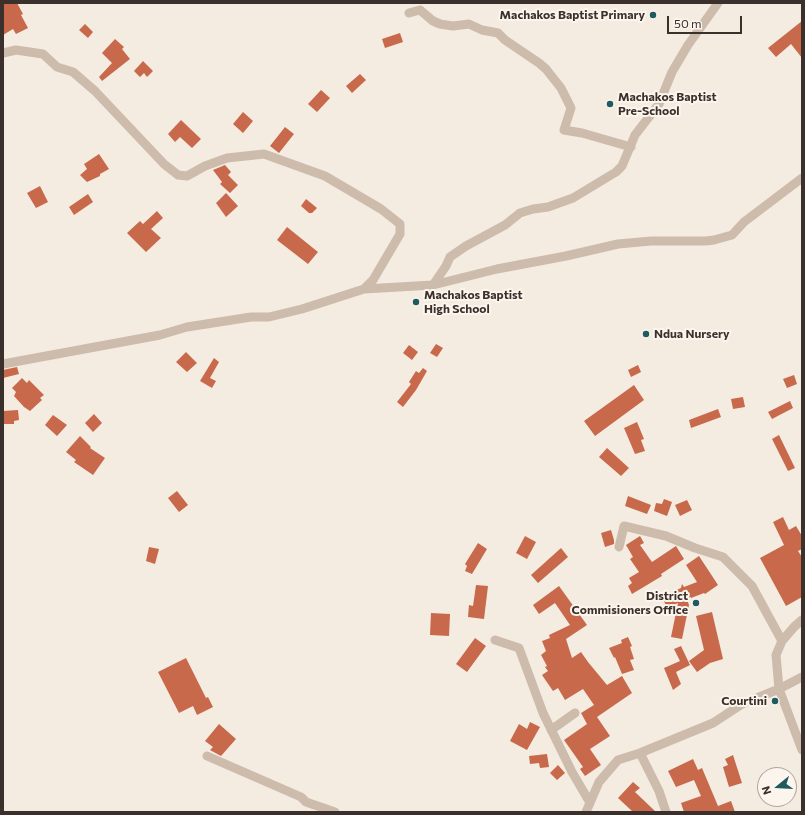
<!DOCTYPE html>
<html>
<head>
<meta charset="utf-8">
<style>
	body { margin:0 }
	#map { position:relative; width:805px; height:815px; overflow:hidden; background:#f4ebe1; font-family:Commissioner,sans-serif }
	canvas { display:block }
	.frame { position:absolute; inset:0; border:4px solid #3b302b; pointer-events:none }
	.north { position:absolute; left:757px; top:767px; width:40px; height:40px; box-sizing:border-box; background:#fbf5ee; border:1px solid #aea6a0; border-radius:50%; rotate:252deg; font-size:11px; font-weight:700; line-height:16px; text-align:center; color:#3b302b }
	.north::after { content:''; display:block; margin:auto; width:14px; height:18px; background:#1f5a5e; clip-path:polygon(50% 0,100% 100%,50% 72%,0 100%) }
	.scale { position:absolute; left:667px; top:16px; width:75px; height:18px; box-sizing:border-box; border:2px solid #3b302b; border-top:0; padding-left:5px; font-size:12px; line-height:14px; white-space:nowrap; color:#3b302b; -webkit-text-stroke:3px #fbf5ee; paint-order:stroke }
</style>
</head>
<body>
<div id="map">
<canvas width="805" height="815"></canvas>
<div class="frame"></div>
<div class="north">N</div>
<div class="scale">50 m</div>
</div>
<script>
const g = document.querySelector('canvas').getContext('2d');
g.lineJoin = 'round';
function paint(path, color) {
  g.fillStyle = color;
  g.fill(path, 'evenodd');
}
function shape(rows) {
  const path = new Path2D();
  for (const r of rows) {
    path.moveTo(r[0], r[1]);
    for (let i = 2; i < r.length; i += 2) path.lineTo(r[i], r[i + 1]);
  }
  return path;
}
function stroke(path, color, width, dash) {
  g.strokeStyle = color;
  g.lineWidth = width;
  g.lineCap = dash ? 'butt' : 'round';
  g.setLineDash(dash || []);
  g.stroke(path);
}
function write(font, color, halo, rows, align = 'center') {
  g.font = font + ' Commissioner,sans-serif';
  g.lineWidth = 4;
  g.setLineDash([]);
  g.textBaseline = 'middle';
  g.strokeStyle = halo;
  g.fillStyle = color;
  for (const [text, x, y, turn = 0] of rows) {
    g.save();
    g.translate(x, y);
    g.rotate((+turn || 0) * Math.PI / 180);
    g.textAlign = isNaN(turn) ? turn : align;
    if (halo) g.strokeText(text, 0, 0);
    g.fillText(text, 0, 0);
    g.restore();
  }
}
paint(shape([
	[3,3,17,3,23,14,21,15,28,28,16,34,13,29,3,35],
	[802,21,802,58,791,44,776,57,768,48],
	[85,24,93,32,88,38,79,30],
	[400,33,403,42,385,48,382,39],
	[115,39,124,47,122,49,130,59,102,81,99,77,112,63,102,53],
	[143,61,153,71,147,77,144,73,140,77,134,71],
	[360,74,366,80,352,93,346,86],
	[321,90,330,98,317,112,308,104],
	[243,112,253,121,243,133,233,124],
	[181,120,201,139,192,148,180,137,175,142,168,134],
	[285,127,294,134,279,153,270,146],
	[99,154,109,169,100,174,100,176,87,182,80,175,87,169,84,164],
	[225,165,231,172,228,175,238,185,230,193,220,184,222,182,213,170],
	[40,186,48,202,36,208,27,193],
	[226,193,238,206,226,217,216,203],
	[88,194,93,202,74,215,69,207],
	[306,199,317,208,312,213,309,213,301,206],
	[157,211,163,218,151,229,161,238,146,252,127,233,140,221,143,224],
	[287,227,318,252,308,264,277,240],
	[436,344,443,348,437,357,430,353],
	[409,345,418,352,412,360,403,353],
	[186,352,197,363,187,372,176,362],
	[214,358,219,362,210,378,216,381,212,388,200,381],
	[638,365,641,372,631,377,628,370],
	[17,367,19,374,3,378,3,370],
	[423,368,427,371,416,390,403,407,397,402,411,384,409,382,416,371,419,373],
	[794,375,797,384,787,388,783,379],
	[22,378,27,383,29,380,44,395,40,398,42,400,30,411,24,407,14,396,16,392,12,388],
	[634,385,644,400,595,436,584,421],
	[743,397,745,407,733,409,731,399],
	[790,401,793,408,772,419,768,412],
	[718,409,721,417,691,428,689,420],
	[18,410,19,420,14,421,14,424,3,424,3,411],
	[94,414,102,423,93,432,85,423],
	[53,415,67,425,57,436,45,425],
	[637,422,644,439,641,440,645,451,635,454,624,428],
	[779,435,795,468,788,471,772,439],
	[80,436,91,447,90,448,105,458,93,475,74,462,76,460,66,452],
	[607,448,629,468,621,476,599,457],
	[177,491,188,505,179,512,168,498],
	[628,496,651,505,647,514,625,506],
	[664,499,672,502,667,516,654,511,656,503,662,504],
	[687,500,692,510,680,516,675,505],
	[783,517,789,530,796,526,802,536,802,549,798,551,802,557,802,597,786,606,760,558,784,545,773,522],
	[611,530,614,540,614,544,605,547,601,533],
	[525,536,536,542,527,559,516,553],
	[640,536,644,543,640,545,652,562,676,546,684,559,661,574,662,576,632,594,628,586,632,583,629,578,639,572,630,559,633,557,626,545],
	[478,543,487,549,472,574,465,571,467,566,465,564],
	[149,547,159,549,155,564,146,561],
	[561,548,568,557,538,583,531,575],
	[699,556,718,585,705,594,704,593,691,598,691,597,687,599,689,605,682,639,671,637,678,603,667,608,664,601,671,598,670,593,681,588,682,584,684,587,697,582,686,565],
	[476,585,488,586,484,619,468,617,469,605,473,606],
	[559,586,587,625,566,639,572,658,581,652,588,662,607,685,622,676,632,693,597,717,610,736,590,749,601,765,585,776,580,769,583,767,564,740,587,724,581,713,594,705,583,689,565,700,558,688,553,691,542,675,548,671,545,667,547,666,541,655,546,651,542,641,550,638,549,635,570,625,555,603,539,614,533,605],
	[712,612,723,659,710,663,697,672,689,661,704,650,696,616],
	[431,613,450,614,449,636,430,635],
	[628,637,632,646,630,647,634,659,630,660,634,670,622,674,615,657,614,658,609,648,622,643,621,640],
	[475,638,486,646,467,672,456,664],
	[681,646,690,665,676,672,681,684,673,690,664,668,680,661,674,649],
	[186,658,206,698,208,697,213,707,197,715,193,706,179,713,158,672],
	[530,722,540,727,527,750,510,741,519,724,527,729],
	[219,724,236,739,221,756,210,750,213,747,205,741],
	[547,754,549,767,540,768,539,763,530,764,529,756],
	[733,755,742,783,729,787,723,767,728,765,725,759],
	[693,759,698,770,702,768,718,806,731,801,735,812,684,812,681,803,701,796,694,780,676,787,668,771],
	[558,765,565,773,557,780,550,773],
	[633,782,640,788,635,792,656,812,633,812,618,798]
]), '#c8694b');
stroke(shape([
	[409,13,420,10,433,21,440,24,453,26,469,24,482,30,498,33,505,40,539,63,546,69,561,88,571,108,564,130,582,133,631,147],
	[3,53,16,50,43,54,57,67,73,72,95,91,164,164,178,175,187,176,205,166,227,158,264,154,325,176,381,209,400,224,400,234,373,280,364,289],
	[433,285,446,266,450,257,466,246,505,225,520,213,533,209,548,207,573,198,616,172,622,166,635,135,659,104,672,72,688,45,718,3],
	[3,364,160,335,187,327,251,317,269,317,302,309,364,289,433,285,497,269,566,256,618,244,651,241,706,241,714,240,732,235,744,222,802,178],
	[619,547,624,526,666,536,695,548,723,557,752,586,782,641],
	[802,620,794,627,782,641,776,655,779,689,802,750],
	[495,640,519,648,543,713,572,772,589,801],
	[551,730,575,713],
	[640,753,659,791,666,812],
	[207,756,301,797,306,802,335,812],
	[586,812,599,782,618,760,640,753,713,723,742,704,779,689,802,677]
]), '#cdbbac', 9);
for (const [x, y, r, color] of [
	[653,15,4,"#1f5a5e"],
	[610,104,4,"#1f5a5e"],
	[416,302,4,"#1f5a5e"],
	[646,334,4,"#1f5a5e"],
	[696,603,4,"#1f5a5e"],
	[775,701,4,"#1f5a5e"]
]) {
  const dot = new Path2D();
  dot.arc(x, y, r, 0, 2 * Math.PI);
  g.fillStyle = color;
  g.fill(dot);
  stroke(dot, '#fbf5ee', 1.5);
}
write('bold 12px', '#3b302b', '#fbf5ee', [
	["Machakos Baptist Primary",645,15],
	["Machakos Baptist",618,97,"left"],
	["Pre-School",618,111,"left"],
	["Machakos Baptist",424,295,"left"],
	["High School",424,309,"left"],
	["Ndua Nursery",654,334,"left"],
	["District",688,596],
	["Commisioners Office",688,610],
	["Courtini",767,701]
], 'right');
</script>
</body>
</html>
